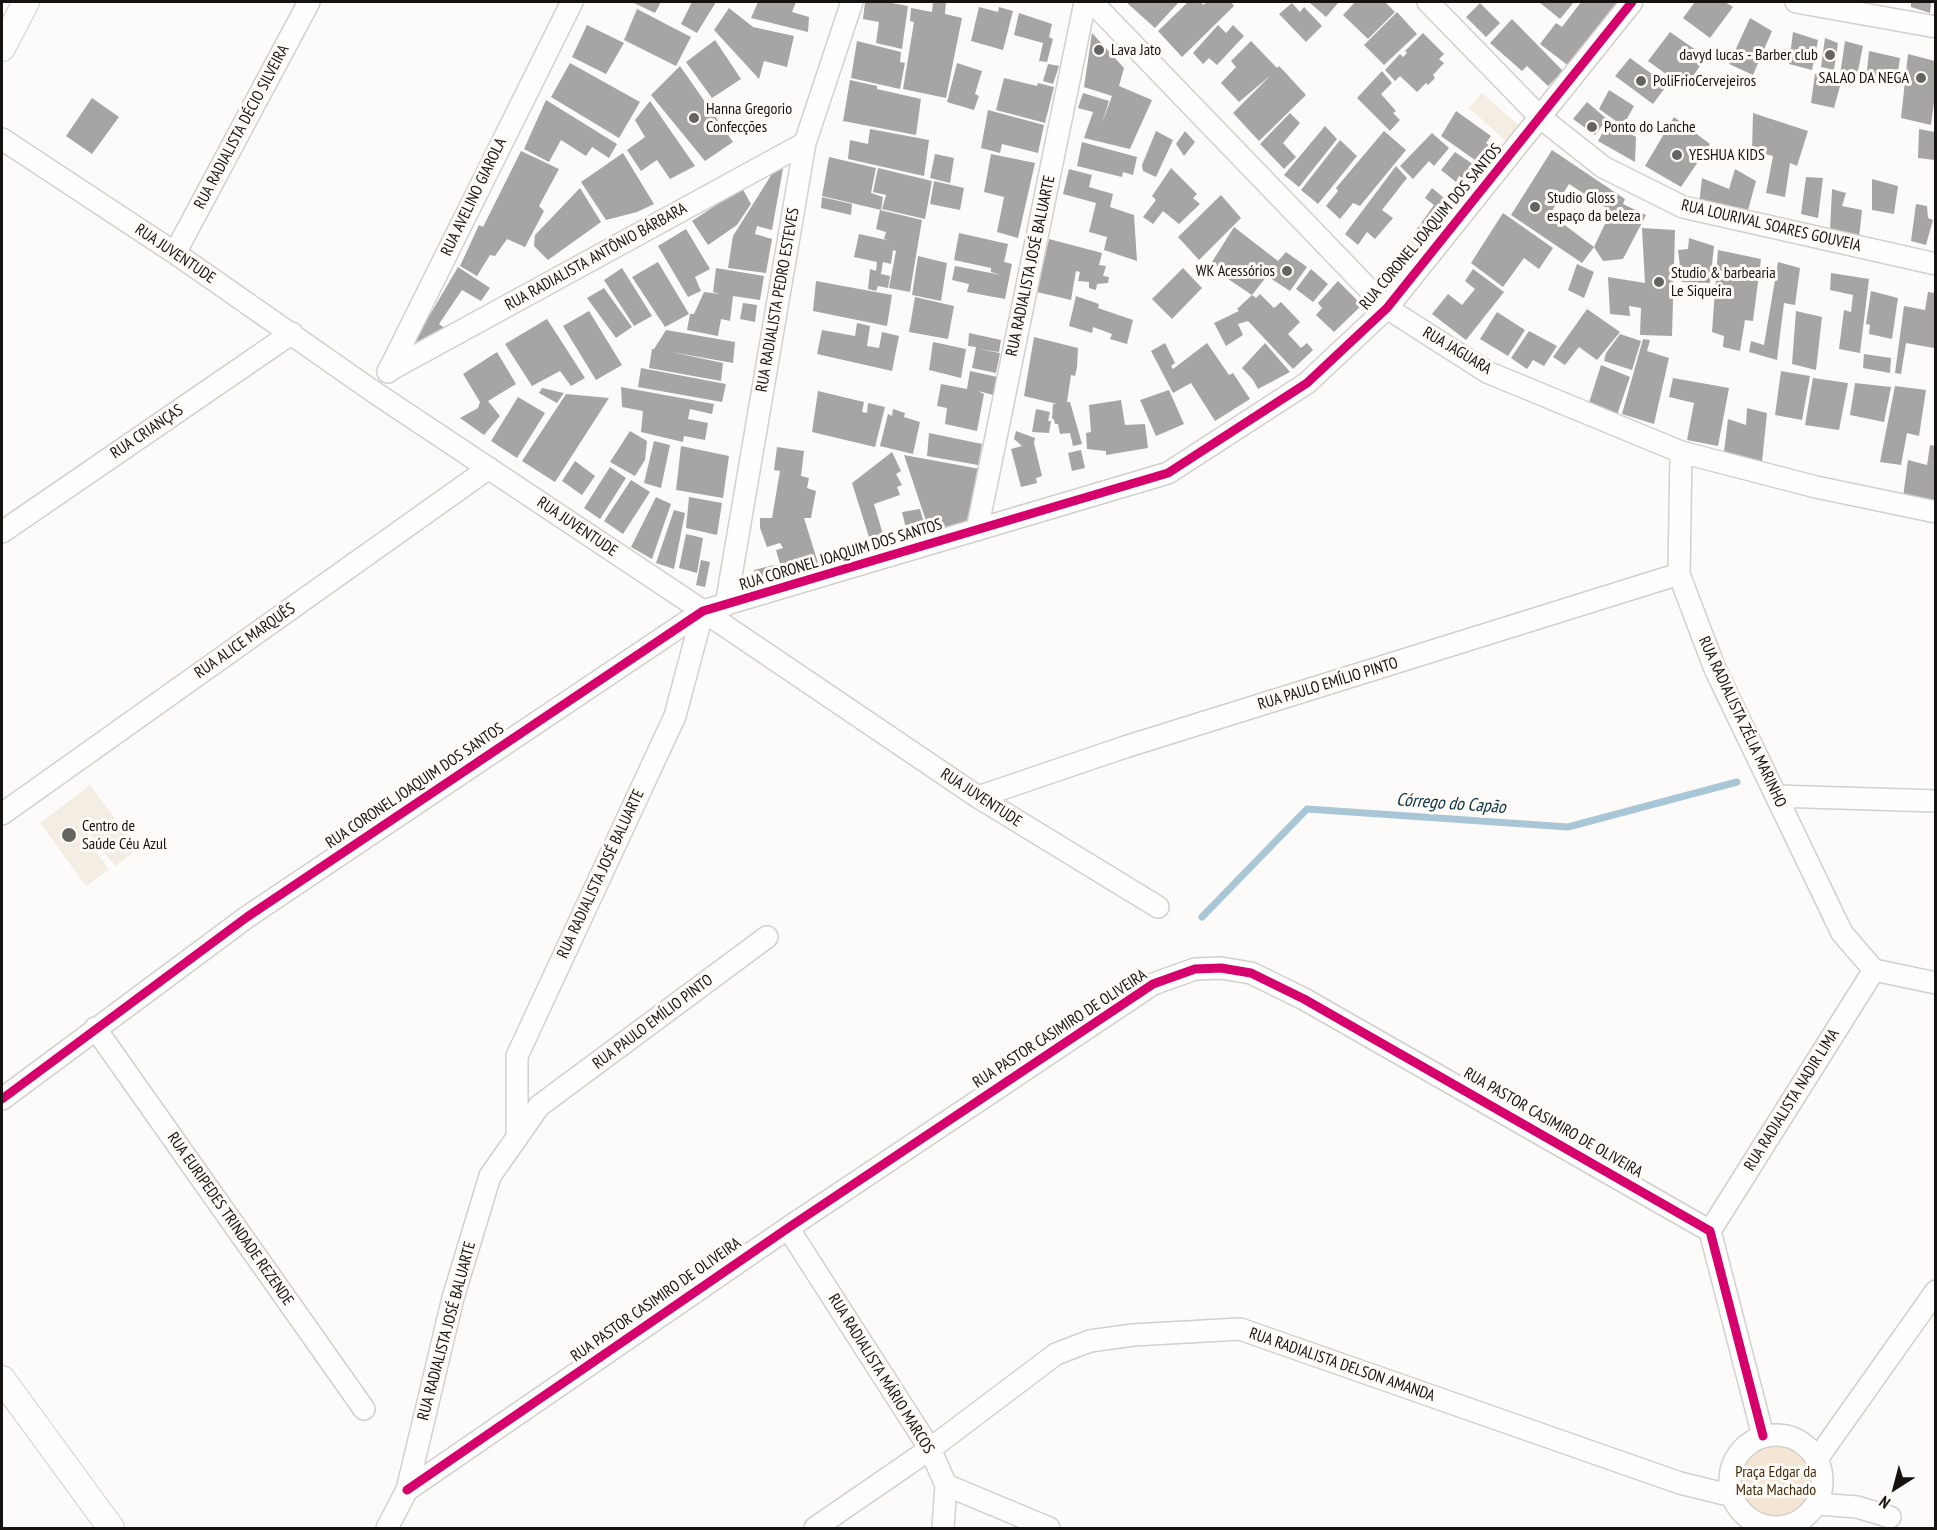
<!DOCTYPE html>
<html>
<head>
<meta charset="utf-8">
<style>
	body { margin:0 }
	#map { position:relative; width:1937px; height:1530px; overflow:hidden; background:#fdfbf9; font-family:"PT Sans Narrow",sans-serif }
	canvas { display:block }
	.frame { position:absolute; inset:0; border:3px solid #15120f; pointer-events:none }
	.north { position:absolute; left:1865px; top:1458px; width:60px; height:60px; -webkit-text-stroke:4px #fffbf7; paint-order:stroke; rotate:216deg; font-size:16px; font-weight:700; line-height:24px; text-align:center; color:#15120f }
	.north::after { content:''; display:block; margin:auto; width:21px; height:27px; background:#15120f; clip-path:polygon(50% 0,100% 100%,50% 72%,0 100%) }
</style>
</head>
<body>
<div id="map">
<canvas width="1937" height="1530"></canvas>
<div class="frame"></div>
<div class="north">N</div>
</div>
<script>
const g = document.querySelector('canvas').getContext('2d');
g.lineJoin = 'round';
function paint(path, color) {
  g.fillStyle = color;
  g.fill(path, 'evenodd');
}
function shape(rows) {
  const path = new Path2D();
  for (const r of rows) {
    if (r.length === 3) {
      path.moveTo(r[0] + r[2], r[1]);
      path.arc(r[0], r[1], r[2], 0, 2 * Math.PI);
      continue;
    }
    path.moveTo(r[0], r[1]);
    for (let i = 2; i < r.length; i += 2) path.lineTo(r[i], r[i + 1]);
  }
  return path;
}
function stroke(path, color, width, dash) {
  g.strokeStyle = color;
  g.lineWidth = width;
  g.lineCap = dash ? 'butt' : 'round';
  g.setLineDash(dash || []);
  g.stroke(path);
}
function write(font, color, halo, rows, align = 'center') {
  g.font = font + ' "PT Sans Narrow",sans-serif';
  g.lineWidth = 6;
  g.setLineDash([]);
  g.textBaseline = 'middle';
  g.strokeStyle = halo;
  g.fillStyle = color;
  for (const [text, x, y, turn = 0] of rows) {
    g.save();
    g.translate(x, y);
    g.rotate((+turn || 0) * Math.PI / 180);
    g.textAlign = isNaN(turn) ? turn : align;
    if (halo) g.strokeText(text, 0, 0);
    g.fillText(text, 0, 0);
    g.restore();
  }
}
paint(shape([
	[1482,93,1521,127,1508,143,1469,108],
	[1414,233,1433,250,1405,285,1384,268],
	[90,785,138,849,115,866,90,834,86,837,109,870,86,886,40,823]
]), '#f4ede4');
paint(shape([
	[1776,1481,41]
]), '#f4e5d5');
stroke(shape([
	[1202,917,1307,809,1568,827,1737,782]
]), '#a8c6d6', 7);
paint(shape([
	[632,2,661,2,655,13],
	[692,2,716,2,697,33,681,24],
	[758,2,796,2,792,12,809,17,808,32,751,18],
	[865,2,886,2,908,6,902,49,876,43,879,22,863,19],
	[933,2,946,2,945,14,962,18,946,98,903,89,914,22,910,21,911,8,932,12],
	[1126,2,1179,2,1155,28],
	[1188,2,1201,2,1203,5,1207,2,1231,2,1234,6,1182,57,1158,31],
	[1309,2,1339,2,1326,17],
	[1355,2,1385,2,1395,12,1368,39,1343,15],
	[1539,2,1574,2,1560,19],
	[1581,2,1625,2,1574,70,1540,44,1556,23,1562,27],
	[1695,2,1725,2,1733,7,1710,38,1683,18],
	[1911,2,1931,2,1930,13,1911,7],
	[1292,3,1300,12,1304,7,1322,26,1306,42,1279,14],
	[1480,3,1500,23,1486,37,1466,17],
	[979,7,998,12,999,7,1013,11,1003,50,971,41],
	[729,8,753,27,794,36,787,67,764,61,759,79,714,30],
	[637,9,691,37,676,66,624,40],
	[1397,12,1417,34,1384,65,1364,45],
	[1019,13,1052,24,1049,37,1053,39,1047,62,1039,61,1043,43,1014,35],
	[1750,18,1772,31,1753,75,1729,64],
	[1512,19,1563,71,1548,86,1527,66,1522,71,1490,43],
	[587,25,624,43,606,74,572,57],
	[1218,25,1226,33,1233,25,1244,36,1217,65,1209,58,1203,64,1193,53],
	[1670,32,1706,57,1685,88,1648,61],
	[1793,32,1818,40,1812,70,1789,64],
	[1092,33,1124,68,1119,86,1152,100,1130,149,1084,138,1093,112,1078,108,1083,93,1109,101,1102,123,1112,96,1084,87],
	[1423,33,1444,54,1439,59,1444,63,1433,75,1435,78,1428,85,1426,83,1417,92,1400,76,1395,81,1385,70,1400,54,1403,57,1407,53,1405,51],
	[1825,38,1838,43,1834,70,1821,67],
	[715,40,741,79,712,98,686,62],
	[857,41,901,52,900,62,905,63,900,89,851,78],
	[1251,41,1277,68,1279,66,1282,69,1306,95,1259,141,1233,113,1271,75,1239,102,1221,83,1236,67,1231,61],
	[1845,41,1863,46,1856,81,1840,75],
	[1869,51,1900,58,1896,86,1866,80],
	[1908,54,1935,61,1935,94,1931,125,1901,118],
	[1630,58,1667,85,1653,104,1615,76],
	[570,63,640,102,619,138,551,97],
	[957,63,982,71,975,94,979,96,974,110,947,102],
	[1048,64,1059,66,1053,84,1043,81],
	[680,66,733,142,705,161,651,95],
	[1382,71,1392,83,1381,94,1396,111,1393,113,1400,120,1390,131,1357,98],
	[1815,74,1842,79,1834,108,1811,103],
	[1004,78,1037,86,1038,83,1054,87,1045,123,996,110],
	[850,80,877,86,877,89,921,99,916,135,843,121],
	[1609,90,1634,106,1623,126,1599,109],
	[92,98,119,117,92,154,66,136],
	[546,100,617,144,609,158,592,147,586,156,561,140,549,162,524,149],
	[650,101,695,166,670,179,657,160,641,171,627,150,645,137,635,120],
	[1587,102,1607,119,1595,135,1573,119],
	[988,110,1044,125,1038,153,1002,144,1000,153,981,148],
	[1456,111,1491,136,1486,143,1500,154,1489,170,1441,136],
	[1290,113,1300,123,1283,143,1296,157,1284,169,1260,144],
	[1753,113,1808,131,1797,166,1790,163,1785,197,1766,193,1773,156,1752,151],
	[1674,117,1710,144,1681,187,1645,166],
	[1608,122,1636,137,1635,162,1598,141],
	[1325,126,1337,139,1299,187,1284,175],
	[870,129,929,140,924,176,848,159,850,140,868,144],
	[1919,129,1935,132,1935,160,1918,158],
	[1156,131,1173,140,1156,177,1143,171,1142,165],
	[1185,131,1195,142,1184,156,1176,144],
	[1384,131,1406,150,1360,206,1353,203,1340,219,1326,206,1338,191,1336,188],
	[1432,133,1449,148,1434,166,1429,161,1413,179,1400,166],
	[1340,140,1357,156,1318,204,1301,190],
	[1082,142,1137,157,1133,175,1123,172,1122,177,1077,166],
	[1552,150,1625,199,1623,204,1646,215,1623,259,1603,261,1594,247,1611,211,1569,184,1550,214,1594,247,1582,263,1511,215],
	[521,151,559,169,539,206,544,211,525,247,507,239,495,256,490,255,477,276,460,266,479,225,483,227],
	[1455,152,1480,169,1470,184,1459,176,1456,182,1441,170],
	[623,153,654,204,637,212,606,220,581,182],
	[935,154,954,158,950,183,930,178],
	[991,154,1035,163,1018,238,997,232,1004,197,984,192],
	[829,157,876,168,871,193,883,197,881,210,822,196],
	[780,161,784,163,772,230,757,226,755,234,772,239,766,273,728,268,733,236],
	[1396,166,1407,178,1382,210,1393,218,1375,239,1367,232,1358,245,1345,234],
	[878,168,932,181,925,219,882,209,886,195,873,192],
	[1171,168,1197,194,1193,198,1200,204,1179,224,1163,211,1153,224,1143,217,1156,200,1152,196],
	[1069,169,1092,175,1089,187,1113,194,1110,207,1134,215,1137,261,1104,250,1107,237,1089,232,1096,203,1063,194],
	[1735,169,1756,181,1747,214,1699,205,1702,178,1729,189],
	[1806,177,1823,178,1818,218,1801,214],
	[1872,179,1898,186,1894,214,1872,210],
	[934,181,964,188,960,210,930,204],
	[580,188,601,222,548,260,534,246,535,235],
	[742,188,751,204,737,225,708,245,692,221],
	[1432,188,1461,212,1431,247,1414,233,1434,205,1425,198],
	[1832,189,1846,193,1842,206,1862,210,1859,238,1830,231],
	[1221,195,1241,218,1199,260,1178,237],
	[822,197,852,204,851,215,821,208],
	[1916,204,1927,206,1928,218,1933,220,1926,245,1911,241],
	[880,210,922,220,910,292,889,288,896,251,893,250,891,264,883,262,881,274,890,276,888,288,878,286,876,291,868,289,870,269,876,271,877,262,854,257,859,234,891,241,884,239,886,232,876,229],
	[1503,213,1553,248,1539,269,1524,258,1503,287,1471,263],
	[1234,227,1278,261,1286,252,1307,267,1290,291,1267,276,1252,295,1225,277,1223,270,1212,262],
	[1642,228,1675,230,1672,336,1640,335,1641,308,1629,306,1630,316,1610,314,1608,277,1645,283],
	[686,229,710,269,695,277,701,291,688,297,658,246],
	[959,233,1008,244,1004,262,1012,264,1005,299,967,292,969,284,952,280,955,266,1001,275,991,272,991,268,954,260],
	[1689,238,1714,246,1710,283,1682,282,1678,250,1688,249],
	[1049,239,1102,253,1099,265,1106,266,1103,276,1109,277,1108,283,1097,284,1096,290,1089,288,1089,282,1078,281,1080,272,1076,271,1071,300,1037,292],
	[1718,250,1761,259,1753,321,1745,320,1740,351,1723,347,1724,336,1712,332],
	[918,256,947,263,941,301,912,295],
	[658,262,689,314,665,327,632,277],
	[1778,262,1800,268,1795,305,1784,303,1777,360,1749,352,1751,341,1764,345],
	[1577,264,1594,272,1584,298,1568,290],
	[458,267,490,288,481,301,462,290,439,324,452,333,422,349,414,342],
	[622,268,652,316,634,326,604,280],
	[716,268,764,276,760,300,733,296,730,321,721,319,718,336,687,330,690,314,694,314,704,292,720,294,713,292],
	[1183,268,1202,288,1172,319,1152,299],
	[1311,269,1328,284,1313,302,1296,289],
	[1473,269,1504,292,1466,340,1432,314,1448,294,1462,305,1475,289,1465,281],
	[1831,273,1869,279,1860,353,1839,349,1844,310,1851,312,1853,295,1830,290],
	[816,281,892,295,887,326,813,311],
	[1338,281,1362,305,1334,332,1316,315,1322,308,1318,303],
	[604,288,632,327,616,338,587,298],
	[1871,291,1898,298,1892,339,1869,334,1870,325,1866,324],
	[1928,292,1935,293,1934,348,1906,343,1901,374,1895,373,1904,306,1925,310],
	[1260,294,1274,308,1281,302,1300,322,1288,334,1301,348,1307,343,1313,350,1293,369,1248,321,1238,324,1243,335,1226,346,1214,323,1239,311,1237,309,1252,295,1256,298],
	[1076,296,1099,304,1098,308,1133,320,1127,344,1110,339,1112,334,1093,327,1092,333,1069,326],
	[915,297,954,306,948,339,909,332],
	[743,303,757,305,755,322,740,319],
	[1587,309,1620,332,1597,360,1579,347,1565,365,1553,357],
	[589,311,622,365,596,380,563,326],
	[1796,311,1822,317,1816,370,1792,364],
	[1497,312,1525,330,1508,356,1480,339],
	[547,319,585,378,571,386,560,371,532,386,505,344],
	[857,323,870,326,867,346,879,348,882,332,899,336,892,371,817,354,822,330,855,336],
	[666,330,735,342,733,363,671,352,723,363,721,381,649,368,652,349,654,349],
	[1529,331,1557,346,1544,366,1533,360,1527,369,1511,358],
	[969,333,1001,340,999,352,978,349,1000,353,996,373,972,368,976,347,968,346],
	[1620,334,1641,341,1632,370,1604,361,1606,353],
	[1034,337,1078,348,1077,367,1075,376,1071,375,1067,402,1070,402,1082,444,1073,446,1070,433,1060,434,1058,424,1055,424,1054,420,1052,418,1053,404,1057,404,1024,396],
	[1643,339,1650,340,1647,351,1669,358,1654,424,1622,414],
	[933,342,966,349,961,378,929,370],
	[1165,343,1175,363,1171,366,1173,369,1207,343,1229,375,1233,373,1250,399,1215,421,1191,383,1173,393,1151,351],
	[1265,343,1290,372,1258,389,1253,380,1242,368],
	[497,352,516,384,488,401,500,416,484,435,460,418,478,408,480,402,463,374],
	[1864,354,1891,358,1890,373,1863,368],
	[1601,365,1630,377,1617,415,1589,403],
	[641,368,726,384,722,402,638,387],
	[970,371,1002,378,997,396,978,391,984,394,977,431,945,424,947,408,937,406,941,384,967,389],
	[1781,371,1810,376,1802,420,1775,415],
	[1673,378,1729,388,1718,446,1687,440,1694,403,1669,397],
	[1813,378,1848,383,1839,430,1805,425],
	[1855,383,1891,387,1884,422,1850,415],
	[1895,386,1926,390,1919,436,1907,433,1901,465,1880,462],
	[621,387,714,404,712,414,690,409,688,419,708,423,705,440,684,436,683,442,641,432,643,411,622,407],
	[542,388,564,393,557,403,539,393],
	[1169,390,1184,424,1156,436,1140,400],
	[818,391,864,402,862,412,867,413,868,403,885,407,875,447,812,432],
	[566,394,609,398,555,482,522,461],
	[518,397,545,413,517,458,491,441],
	[1121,400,1125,425,1145,424,1148,448,1106,455,1106,451,1087,449,1086,433,1091,432,1089,405],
	[1747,408,1767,413,1762,462,1724,452,1728,419,1746,425],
	[893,409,905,413,904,417,920,422,913,454,880,446,888,414,892,416],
	[1036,409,1050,412,1048,421,1051,421,1049,433,1032,432],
	[630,431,647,441,645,460,635,476,610,462],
	[1016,431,1035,438,1034,443,1042,476,1036,478,1037,483,1021,487,1011,449,1022,446,1014,439],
	[929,433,982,444,978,465,927,456],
	[654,441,670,445,661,488,644,483],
	[1930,445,1935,446,1935,503,1903,497,1908,460,1927,465],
	[681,446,729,456,723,498,676,490],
	[777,447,804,451,801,476,809,478,807,488,816,491,811,518,804,518,818,563,783,574,776,550,783,548,780,543,767,547,760,528,760,518,772,518,780,471,774,470],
	[1081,450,1085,468,1072,471,1068,453],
	[892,452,901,471,896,474,902,485,897,487,900,495,874,504,887,548,873,550,852,483],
	[904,455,980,469,969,526,931,536],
	[575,461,595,476,582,495,562,481],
	[610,467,626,478,600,519,584,508],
	[631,480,650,492,623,534,604,521],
	[656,497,671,504,652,559,631,547],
	[689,497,722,503,717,535,686,528],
	[920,509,928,537,909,541,902,512],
	[674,510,685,513,674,569,656,563],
	[686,534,703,538,697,573,679,568],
	[701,560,710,562,705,587,696,585],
	[774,565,780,577,754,583,754,570]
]), '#a7a5a3');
const minor = shape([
	[1092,2,1387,308,1487,372,1681,452,1816,487,1936,512],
	[1428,2,1541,118,1603,167,1683,207,1936,264],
	[1796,2,1936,27],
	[2,139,175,253,374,392,703,611,978,797,1158,907],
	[175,253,309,2],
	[388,371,805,143],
	[388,372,572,2],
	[1681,452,1679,574,1715,669,1842,933,1874,970],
	[977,530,1085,2],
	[2,532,292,333],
	[726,605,805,143,852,2],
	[1776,796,1936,801],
	[978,797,1125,747,1679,574],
	[2,814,489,468],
	[1874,970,1936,983],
	[95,1028,364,1409],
	[2,1099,247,917,703,611,1168,473,1307,383,1387,308,1632,2],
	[517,1138,517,1056,675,716,703,611],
	[788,1228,930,1449,946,1485,943,1528],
	[1710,1231,1874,970],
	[1776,1481,46],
	[1817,1459,1936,1291],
	[946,1485,1049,1528],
	[407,1490,788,1228,1153,984,1195,969,1221,968,1251,973,1304,999,1710,1231,1763,1436],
	[1817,1504,1857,1507,1890,1517],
	[387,1528,407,1490,453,1298,490,1176,539,1106,767,937],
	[815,1528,930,1449,1056,1354,1090,1341,1133,1335,1240,1329,1680,1483,1733,1496]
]);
const tertiary = shape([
	[2,48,26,2],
	[2,1379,111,1528]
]);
stroke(minor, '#d2d0cc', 24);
stroke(tertiary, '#d2d0cc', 28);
stroke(minor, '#fffefe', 21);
stroke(tertiary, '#fffefe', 26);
stroke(shape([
	[2,1099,247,917,703,611,1168,473,1307,383,1387,308,1632,2],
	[407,1490,788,1228,1153,984,1195,969,1221,968,1251,973,1304,999,1710,1231,1763,1436]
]), '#d6006c', 9);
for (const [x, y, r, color] of [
	[1099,50,6,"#666461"],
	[1830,55,6,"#666461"],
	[1921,78,6,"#666461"],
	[1641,81,6,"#666461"],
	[694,118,6,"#666461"],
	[1592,127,6,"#666461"],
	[1677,155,6,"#666461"],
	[1535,207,6,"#666461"],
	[1287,271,6,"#666461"],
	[1659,282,6,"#666461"],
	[69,835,8,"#666461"]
]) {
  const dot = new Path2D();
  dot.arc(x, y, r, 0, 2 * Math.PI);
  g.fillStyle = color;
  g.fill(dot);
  stroke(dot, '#fffbf7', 2);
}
write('16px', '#15120f', '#fffbf7', [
	["Lava Jato",1111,50],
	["davyd lucas - Barber club",1818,55,"right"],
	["SALAO DA NEGA",1909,78,"right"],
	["PoliFrioCervejeiros",1653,81],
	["Hanna Gregorio",706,109],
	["Confecções",706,127],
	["Ponto do Lanche",1604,127],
	["YESHUA KIDS",1689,155],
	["Studio Gloss",1547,198],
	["espaço da beleza",1547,216],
	["WK Acessórios",1275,271,"right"],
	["Studio & barbearia",1671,273],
	["Le Siqueira",1671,291],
	["Centro de",82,826],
	["Saúde Céu Azul",82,844]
], 'left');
write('16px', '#15120f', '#fffbf7', [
	["RUA RADIALISTA DÉCIO SILVEIRA",242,127,-62],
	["RUA AVELINO GIAROLA",474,197,-64],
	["RUA LOURIVAL SOARES GOUVEIA",1771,226,13],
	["RUA CORONEL JOAQUIM DOS SANTOS",1431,227,-50],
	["RUA JUVENTUDE",175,254,34],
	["RUA RADIALISTA ANTÔNIO BÁRBARA",596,257,-29],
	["RUA RADIALISTA JOSÉ BALUARTE",1031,266,-78],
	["RUA RADIALISTA PEDRO ESTEVES",778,300,-80],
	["RUA JAGUARA",1457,351,31],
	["RUA CRIANÇAS",147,432,-34],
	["RUA JUVENTUDE",577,527,34],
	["RUA CORONEL JOAQUIM DOS SANTOS",841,555,-17],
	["RUA ALICE MARQUÊS",245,641,-35],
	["RUA PAULO EMÍLIO PINTO",1328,684,-17],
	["RUA RADIALISTA ZÉLIA MARINHO",1742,722,65],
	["RUA CORONEL JOAQUIM DOS SANTOS",415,786,-34],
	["RUA JUVENTUDE",981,798,33],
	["RUA RADIALISTA JOSÉ BALUARTE",601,874,-65],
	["RUA PAULO EMÍLIO PINTO",653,1022,-37],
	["RUA PASTOR CASIMIRO DE OLIVEIRA",1060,1029,-33],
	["RUA RADIALISTA NADIR LIMA",1792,1100,-58],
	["RUA PASTOR CASIMIRO DE OLIVEIRA",1553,1123,30],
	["RUA EURIPEDES TRINDADE REZENDE",230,1219,55],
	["RUA PASTOR CASIMIRO DE OLIVEIRA",656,1300,-35],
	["RUA RADIALISTA JOSÉ BALUARTE",447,1331,-75],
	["RUA RADIALISTA DELSON AMANDA",1342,1365,19],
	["RUA RADIALISTA MÁRIO MARCOS",881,1374,58]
]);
write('16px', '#422c0f', '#fffbf7', [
	["Praça Edgar da",1776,1472],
	["Mata Machado",1776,1490]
]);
write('italic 18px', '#062f40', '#fffbf7', [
	["Córrego do Capão",1451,804,4]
]);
</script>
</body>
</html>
